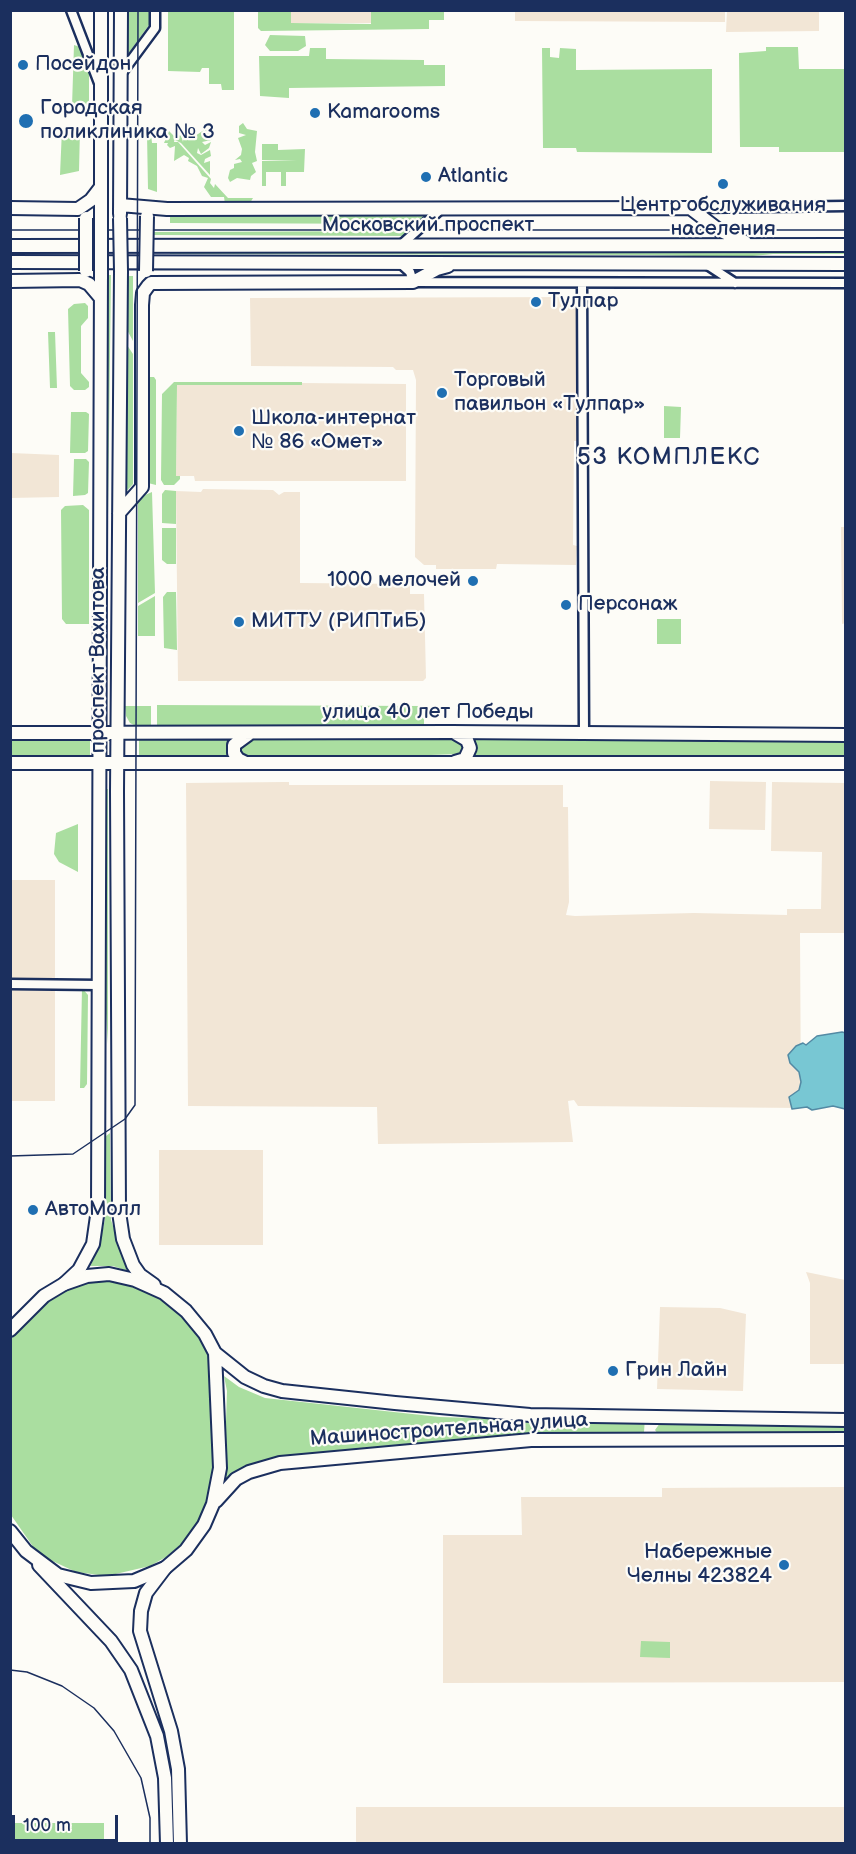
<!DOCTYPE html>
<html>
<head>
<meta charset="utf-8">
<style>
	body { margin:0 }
	#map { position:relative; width:856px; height:1854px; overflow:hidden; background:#fdfcf7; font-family:"Balsamiq Sans",sans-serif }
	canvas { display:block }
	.frame { position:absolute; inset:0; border:12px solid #1b2f5e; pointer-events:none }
	.scale { position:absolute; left:12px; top:1815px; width:106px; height:27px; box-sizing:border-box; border:3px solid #1b2f5e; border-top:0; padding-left:8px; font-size:18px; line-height:21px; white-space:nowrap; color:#1b2f5e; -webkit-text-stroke:4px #fdfcf7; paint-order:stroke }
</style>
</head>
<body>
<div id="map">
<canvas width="856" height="1854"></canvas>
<div class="frame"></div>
<div class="scale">100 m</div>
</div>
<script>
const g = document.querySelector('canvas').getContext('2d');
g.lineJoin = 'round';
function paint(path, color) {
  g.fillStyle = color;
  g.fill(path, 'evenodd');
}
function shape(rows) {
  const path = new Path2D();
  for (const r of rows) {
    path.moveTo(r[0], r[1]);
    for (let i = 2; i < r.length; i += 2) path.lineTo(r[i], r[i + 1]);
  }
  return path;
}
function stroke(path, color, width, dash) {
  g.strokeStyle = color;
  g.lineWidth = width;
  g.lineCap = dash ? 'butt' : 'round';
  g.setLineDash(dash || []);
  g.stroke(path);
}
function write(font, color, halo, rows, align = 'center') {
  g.font = font + ' "Balsamiq Sans",sans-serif';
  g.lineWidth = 4.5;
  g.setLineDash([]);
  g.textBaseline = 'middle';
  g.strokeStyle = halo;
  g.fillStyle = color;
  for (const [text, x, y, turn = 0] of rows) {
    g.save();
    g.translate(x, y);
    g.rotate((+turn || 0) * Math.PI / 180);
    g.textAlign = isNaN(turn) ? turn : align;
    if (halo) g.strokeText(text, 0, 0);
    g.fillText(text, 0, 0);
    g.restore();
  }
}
paint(shape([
	[291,11,371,11,371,23,291,23],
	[515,11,725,11,725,22,515,21],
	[727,11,819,11,819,31,726,32],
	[579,297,578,441,574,441,573,545,577,546,576,565,497,564,496,569,436,569,436,565,424,565,415,557,416,380,413,370,396,370,393,367,251,366,250,298],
	[302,383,406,384,406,481,195,481,194,476,176,476,177,385],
	[11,453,59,455,59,497,11,498],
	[203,489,273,490,279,495,284,492,300,492,300,583,410,584,410,594,424,594,426,678,423,681,178,681,176,491,201,492],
	[841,527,846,527,846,623,842,624],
	[710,781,766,782,765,830,709,829],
	[284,782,289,782,289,785,563,785,563,807,568,807,569,902,566,915,575,916,694,913,787,915,787,909,821,909,822,852,771,851,772,782,845,783,845,933,800,933,801,1108,578,1106,574,1100,568,1101,573,1142,378,1144,377,1107,188,1106,186,783],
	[10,880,55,880,55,1101,11,1101],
	[159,1150,263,1150,263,1245,159,1245],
	[806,1272,845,1280,845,1364,810,1364,810,1283],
	[660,1307,720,1308,746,1314,743,1391,657,1389],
	[845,1487,845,1682,443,1683,443,1535,522,1535,521,1497,662,1497,662,1488],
	[356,1807,845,1807,845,1843,356,1843]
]), '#f2e6d6');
paint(shape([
	[127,11,150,11,149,25,126,57],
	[168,11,234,11,234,90,222,90,221,84,209,84,209,68,202,68,200,72,168,71],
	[258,11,291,11,291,23,371,24,371,10,444,11,444,20,429,20,429,29,261,31,258,28],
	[270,35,305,36,306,46,298,51,270,51,265,45],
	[74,45,80,47,89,66,89,103,87,106,72,106],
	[766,47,798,47,799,69,845,69,845,152,779,152,779,147,740,147,739,53,766,51],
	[310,48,326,48,326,59,424,60,424,65,445,65,445,86,289,88,289,98,260,96,259,56,309,56],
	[542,48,550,48,550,57,559,58,560,48,576,49,576,70,712,69,712,153,577,152,576,148,543,148],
	[243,123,247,129,257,131,255,152,257,161,252,163,256,172,251,176,250,180,237,178,230,182,228,178,230,170,234,168,234,164,242,162,240,159,235,160,241,155,242,149,238,138,246,135,239,133,239,126],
	[62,129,80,129,79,171,60,175],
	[204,130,215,130,211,140,202,142,205,145,211,142,209,148,201,154,198,148,197,153,201,155,210,150,211,156,205,159,204,163,210,161,210,175,181,143,175,140,175,137,174,142,178,142,211,179,210,183,214,188,215,184,228,198,253,198,250,203,225,204,224,197,211,197,204,187,208,178,202,176,197,166,188,161,189,158,184,155,174,161,175,146,170,148,167,145,168,143,164,143,169,131,175,137,181,135,183,142,184,136,189,136,189,140],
	[147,134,151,134,152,143,157,143,157,192,148,189],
	[262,144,278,144,278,150,305,149,304,172,286,172,286,186,281,186,281,172,266,172,266,186,262,186,262,161,297,160,262,160],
	[433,211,418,224,170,223,170,215],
	[417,231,411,236,152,235,152,232],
	[846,249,845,254,773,254,743,257,646,255,170,254,170,252,702,252],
	[108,275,111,275,108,515,106,488],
	[126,276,133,276,133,341,126,328],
	[85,303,88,306,88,318,81,326,81,373,89,382,89,387,85,390,74,390,70,386,68,309,74,304],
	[48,332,55,332,57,388,50,388],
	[125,342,133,354,133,484,125,493],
	[146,377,154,377,156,380,156,485,148,483],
	[174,382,302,382,302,385,177,385,176,476,180,476,180,479,174,485,164,485,161,480,162,394],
	[664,406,681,407,680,438,664,438],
	[71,412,86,412,89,414,88,451,85,453,70,453],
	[74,459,86,459,89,462,88,493,85,495,73,496],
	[165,490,176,491,176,524,162,523,162,494],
	[152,492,155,593,138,603,138,498],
	[83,505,89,510,89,624,66,624,62,619,61,510,65,506],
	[162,528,176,528,176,564,167,564,162,560],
	[167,592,176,592,177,650,164,648,163,597],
	[155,596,155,636,138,636,138,606],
	[657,619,681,619,681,644,657,644],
	[157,705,424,706,424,727,157,727],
	[125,706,151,706,151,727,136,726,130,723,126,716],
	[470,735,845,741,845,756,473,758],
	[90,736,90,759,11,759,10,737],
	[139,737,231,737,229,743,232,759,139,759],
	[388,737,456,738,463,743,464,747,459,754,318,759,245,755,239,751,243,740],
	[103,789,108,789,108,1044,104,982],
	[78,824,78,872,59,862,54,854,56,833],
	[82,988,88,995,87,1084,84,1088,80,1088],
	[110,1133,111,1220,128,1271,113,1266,90,1266,99,1247,105,1219,106,1136],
	[97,1279,141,1287,168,1301,193,1327,210,1359,215,1446,213,1486,209,1502,192,1535,166,1557,150,1566,107,1576,76,1572,46,1558,34,1548,11,1515,10,1341,32,1311,64,1288],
	[224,1376,239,1387,265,1398,440,1417,536,1420,645,1418,644,1432,531,1435,235,1474,224,1483,227,1391],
	[846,1422,845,1433,658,1434,655,1430,660,1423],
	[641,1641,670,1642,670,1658,640,1657],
	[11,1823,104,1823,104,1843,11,1843]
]), '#aadea0');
const water = shape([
	[842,1032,846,1033,845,1109,833,1106,812,1110,807,1107,792,1109,789,1097,799,1090,801,1082,799,1072,790,1063,788,1055,796,1046,803,1043,806,1045,817,1036,842,1032]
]);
paint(water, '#78c7d3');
stroke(water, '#538aa4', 1.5);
const street = shape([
	[71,10,99,83],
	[121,74,155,28,155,10],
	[690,208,846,206],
	[401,245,441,209],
	[400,263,410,272,413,282,846,283],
	[706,264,735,283],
	[582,283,584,733],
	[10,984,99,985]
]);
const secondary = shape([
	[120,205,167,209,690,208,719,230,745,242],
	[10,208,78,209,91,200,101,187],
	[120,214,121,10],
	[101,218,101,10],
	[10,246,846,245],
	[10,262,846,264],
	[121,271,117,791,119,1212,123,1239,133,1265,140,1275,154,1285],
	[10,281,80,280,89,284,100,297],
	[119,513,142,487,142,305,143,293,148,286,151,283,413,282,437,269,448,266],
	[10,733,451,732,846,735],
	[455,733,467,740,470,748,465,759,455,762],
	[10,763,846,763],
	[246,763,238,759,234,753,234,745,249,734],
	[64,1284,79,1270,93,1244,98,1209,101,271],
	[39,1565,111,1641,131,1670,157,1736,165,1778,167,1844],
	[165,1568,146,1593,141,1611,140,1631,171,1731,178,1769,180,1844]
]);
const primary = shape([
	[10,1330,44,1296,64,1284,87,1276,109,1274,135,1280,164,1293,186,1311,205,1334,215,1353,220,1468,213,1504,204,1525,186,1550,165,1568,134,1581,91,1583,58,1575,26,1551,10,1531],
	[215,1353,245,1377,264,1386,282,1391,395,1403,530,1415,846,1420],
	[216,1501,236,1479,249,1472,280,1463,313,1460,531,1440,846,1439]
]);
stroke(street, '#1b2f5e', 13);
stroke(secondary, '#1b2f5e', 16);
stroke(primary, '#1b2f5e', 16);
stroke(street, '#fdfcf7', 8);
stroke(secondary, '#fdfcf7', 12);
stroke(primary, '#fdfcf7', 12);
stroke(shape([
	[10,230,846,230],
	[10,1156,73,1154,125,1119,135,1105,138,10],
	[10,1670,27,1672,62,1686,94,1708,114,1731,141,1778,150,1818,150,1844]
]), '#1b2f5e', 1.5);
const secondaryBridge = shape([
	[120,218,121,271],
	[86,271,86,218],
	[101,271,101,218],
	[146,271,147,216]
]);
stroke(secondaryBridge, '#1b2f5e', 16, []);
stroke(secondaryBridge, '#fdfcf7', 12);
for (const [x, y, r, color] of [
	[23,65,6,"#1f6fb2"],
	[315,113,6,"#1f6fb2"],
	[26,121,8,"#1f6fb2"],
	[426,177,6,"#1f6fb2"],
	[723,184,6,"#1f6fb2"],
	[536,302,6,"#1f6fb2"],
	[442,393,6,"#1f6fb2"],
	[239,431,6,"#1f6fb2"],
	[473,581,6,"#1f6fb2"],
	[566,605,6,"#1f6fb2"],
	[239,622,6,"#1f6fb2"],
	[33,1210,6,"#1f6fb2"],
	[613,1371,6,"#1f6fb2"],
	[784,1565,6,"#1f6fb2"]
]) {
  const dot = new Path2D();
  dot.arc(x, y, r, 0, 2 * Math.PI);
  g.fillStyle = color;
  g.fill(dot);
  stroke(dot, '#fdfcf7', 2);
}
write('21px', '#1b2f5e', '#fdfcf7', [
	["Посейдон",35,65],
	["Городская",40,109],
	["поликлиника № 3",40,133],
	["Kamarooms",327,113],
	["Atlantic",438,177],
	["Центр обслуживания",723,206,"center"],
	["населения",723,230,"center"],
	["Тулпар",548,302],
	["Торговый",454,381],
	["павильон «Тулпар»",454,405],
	["Школа-интернат",251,419],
	["№ 86 «Омет»",251,443],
	["1000 мелочей",461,581,"right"],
	["Персонаж",578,605],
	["МИТТУ (РИПТиБ)",251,622],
	["АвтоМолл",45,1210],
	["Грин Лайн",625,1371],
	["Набережные",772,1553,"right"],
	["Челны 423824",772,1577,"right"]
], 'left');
write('21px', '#1b2f5e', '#fdfcf7', [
	["Московский проспект",428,226],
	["проспект Вахитова",99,660,-90],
	["улица 40 лет Победы",428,713],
	["Машиностроительная улица",449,1430,-4]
]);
g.letterSpacing = '1.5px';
write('24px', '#1b2f5e', '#fdfcf7', [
	["53 КОМПЛЕКС",669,458]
]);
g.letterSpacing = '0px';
</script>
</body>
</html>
